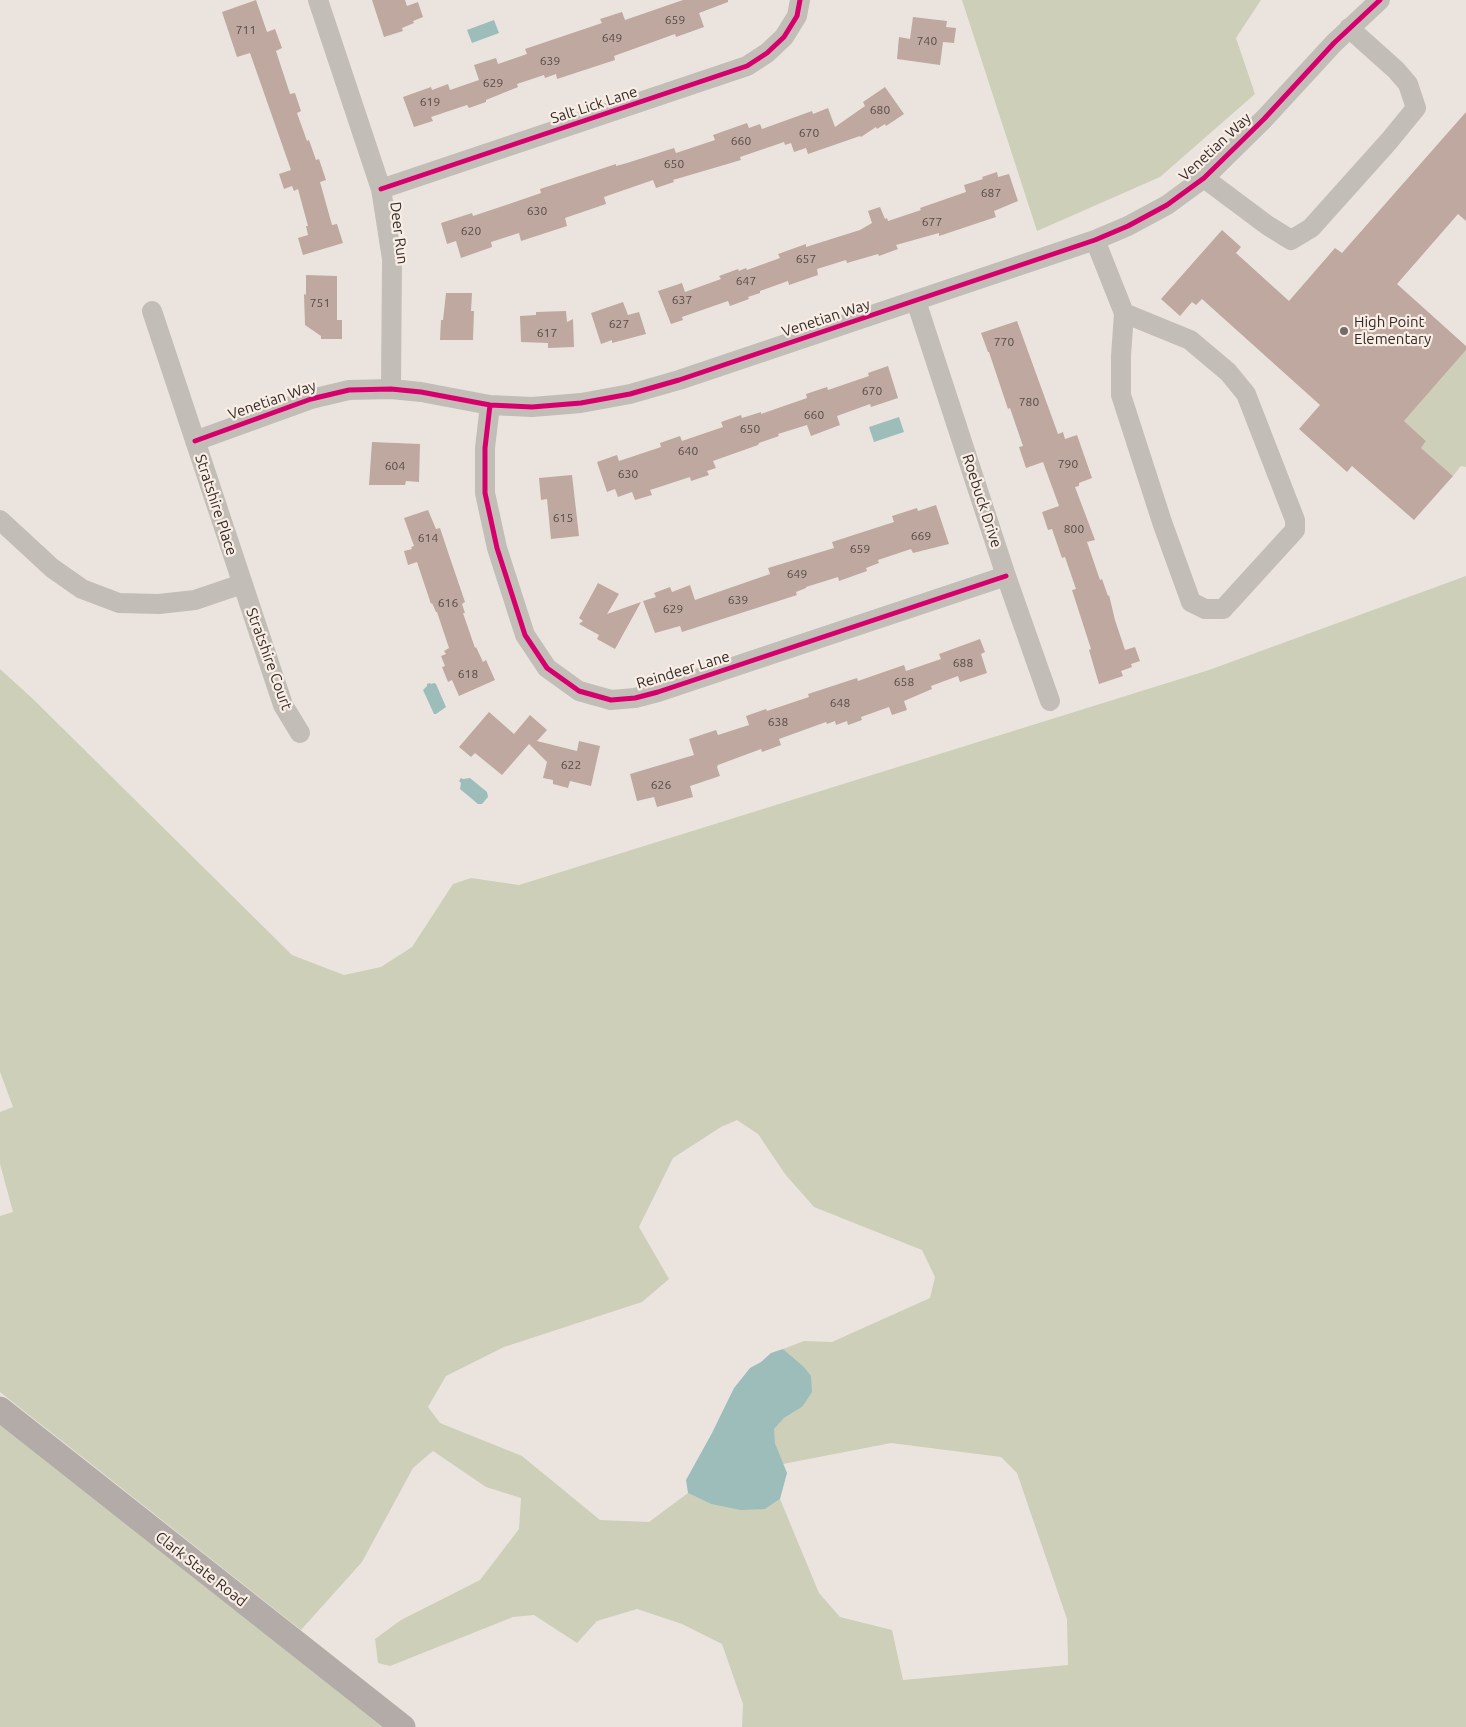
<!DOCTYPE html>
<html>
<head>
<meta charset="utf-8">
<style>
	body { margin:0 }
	canvas { display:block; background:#ebe4de }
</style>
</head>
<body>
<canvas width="1466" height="1727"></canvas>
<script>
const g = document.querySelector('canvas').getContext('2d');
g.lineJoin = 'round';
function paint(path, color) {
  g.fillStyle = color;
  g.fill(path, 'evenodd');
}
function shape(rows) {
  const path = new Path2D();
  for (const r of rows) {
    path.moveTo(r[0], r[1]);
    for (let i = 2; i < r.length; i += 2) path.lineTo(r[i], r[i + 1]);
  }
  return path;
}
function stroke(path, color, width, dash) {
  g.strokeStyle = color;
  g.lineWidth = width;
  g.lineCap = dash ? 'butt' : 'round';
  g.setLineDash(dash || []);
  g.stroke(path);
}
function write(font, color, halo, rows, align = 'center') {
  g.font = font + ' Ubuntu,sans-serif';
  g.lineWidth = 4.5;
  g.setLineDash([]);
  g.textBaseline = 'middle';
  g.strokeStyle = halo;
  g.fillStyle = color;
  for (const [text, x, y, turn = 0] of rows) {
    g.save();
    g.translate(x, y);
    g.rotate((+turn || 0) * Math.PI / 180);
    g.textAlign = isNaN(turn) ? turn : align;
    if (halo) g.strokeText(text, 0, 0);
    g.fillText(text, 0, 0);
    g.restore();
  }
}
paint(shape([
	[962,0,1261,0,1236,38,1255,94,1160,177,1037,231],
	[1466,350,1466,467,1461,466,1453,476,1421,448,1426,441,1404,421],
	[1466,576,1466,1727,742,1727,743,1704,722,1644,682,1624,637,1609,597,1621,577,1643,534,1615,513,1617,390,1666,378,1663,375,1639,401,1620,480,1580,519,1529,521,1498,486,1487,433,1451,413,1468,362,1562,301,1630,0,1392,0,1216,13,1212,0,1164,0,1112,13,1107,0,1072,0,669,33,699,292,955,344,975,381,967,412,947,453,884,471,878,519,885,1209,670],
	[737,1120,758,1134,785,1174,814,1207,922,1250,935,1277,930,1298,832,1342,804,1341,783,1349,803,1366,802,1407,784,1418,773,1429,775,1443,783,1464,891,1443,1001,1457,1017,1473,1067,1619,1068,1665,903,1680,892,1630,840,1617,819,1593,780,1499,765,1509,711,1504,688,1493,649,1522,600,1520,522,1456,440,1423,428,1407,446,1376,504,1347,642,1302,669,1279,639,1227,673,1158,721,1127],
	[0,1415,391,1727,0,1727]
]), '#cdcfb9');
paint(shape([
	[494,20,499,33,472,43,467,30],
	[899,417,904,432,874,442,869,427],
	[430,683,431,684,434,683,436,684,446,707,436,714,434,714,423,690,427,686,427,684],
	[461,778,463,779,470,778,487,792,488,797,482,804,478,804,460,789,461,783,459,781],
	[783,1349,803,1366,811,1376,812,1392,802,1407,784,1418,774,1429,775,1443,787,1473,780,1499,765,1509,741,1510,711,1504,688,1493,686,1480,712,1433,734,1388,750,1368,761,1362,771,1353]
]), '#9cbdba');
paint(shape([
	[256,0,267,32,275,29,282,48,276,51,290,94,295,93,301,111,297,113,307,141,309,140,316,160,319,159,326,180,320,182,332,225,337,224,343,243,303,255,298,238,308,235,306,226,308,226,298,189,294,191,292,186,284,189,279,174,291,170,250,53,237,57,222,12],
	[372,0,405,0,407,6,418,2,423,17,413,21,414,23,402,28,403,31,384,37],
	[683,0,728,0,728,2,699,13,704,27,676,37,675,34,614,56,615,60,557,79,556,74,545,78,544,75,517,84,518,87,486,100,486,102,469,108,467,105,431,117,433,121,414,127,403,97,431,87,432,90,448,84,450,90,479,80,474,65,496,58,498,64,527,54,525,49,602,23,600,19,622,12,625,20],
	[913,17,947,21,946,27,956,28,954,43,943,42,940,65,897,59,899,37,910,39],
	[885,87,904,114,886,126,885,124,877,129,876,127,861,137,860,136,808,154,806,148,794,152,791,143,785,145,784,142,740,157,741,160,673,180,674,182,656,188,653,180,604,197,606,204,565,218,567,226,521,241,519,233,491,242,492,247,461,258,456,241,447,244,441,223,472,213,473,216,509,204,541,193,540,189,616,164,616,166,627,163,674,148,676,153,715,140,713,135,747,123,749,128,760,124,762,129,812,111,813,114,828,108,835,127,865,106,863,102],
	[1466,112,1466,221,1458,214,1397,284,1466,346,1466,350,1404,421,1426,441,1421,448,1453,476,1414,520,1352,466,1347,472,1299,429,1320,405,1202,299,1196,305,1192,302,1180,316,1161,299,1222,230,1241,247,1236,253,1289,301,1335,248,1342,253],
	[997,172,998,177,1009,174,1018,201,994,211,996,217,939,236,939,233,896,245,898,249,879,256,878,254,847,263,846,260,817,269,818,275,789,285,788,281,760,291,760,293,748,297,749,299,730,306,728,301,682,317,683,320,671,324,658,291,682,283,685,292,721,279,719,276,738,269,739,271,746,268,747,270,780,258,778,254,806,244,806,247,825,241,860,230,872,223,868,211,880,207,885,219,887,218,888,221,921,210,920,208,966,192,964,185,983,179,982,177],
	[306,275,337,276,337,320,342,320,342,339,321,339,321,336,305,325,304,294,306,295],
	[446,293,472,293,471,311,474,311,473,340,440,340,441,320,443,320],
	[623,302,628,315,639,312,646,334,612,343,612,340,601,344,591,313],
	[566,311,567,322,573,319,574,347,548,348,548,343,521,342,520,316,536,315,536,312],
	[1017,321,1058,434,1063,432,1065,439,1077,435,1092,478,1079,483,1079,486,1075,487,1095,540,1087,542,1100,580,1102,579,1108,596,1109,595,1115,620,1125,650,1135,647,1140,661,1131,664,1132,667,1121,671,1123,676,1099,684,1089,650,1091,649,1072,590,1076,589,1065,557,1062,558,1052,529,1048,530,1042,512,1059,506,1043,462,1026,468,1019,447,1023,446,1010,408,1008,409,989,352,988,352,981,333],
	[888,366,898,398,871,407,870,404,837,416,840,425,811,436,807,425,778,434,779,436,759,443,758,445,713,461,716,468,707,471,709,475,691,481,690,477,650,490,652,495,635,500,632,492,618,497,615,489,607,492,597,462,617,455,619,461,661,447,660,443,680,436,682,441,723,427,721,422,741,415,742,418,761,412,761,414,807,398,806,394,827,387,828,390,869,376,868,373],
	[372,442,420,444,419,482,406,481,405,485,369,485],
	[572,475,579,536,551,539,547,499,541,500,539,478],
	[936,505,949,544,913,553,911,549,878,560,879,563,866,568,867,571,839,581,838,577,806,587,806,588,796,592,797,595,682,632,680,626,655,633,643,601,656,597,654,593,670,587,672,592,690,585,695,600,770,574,768,568,834,548,832,542,894,522,892,516,917,508,918,511],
	[428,510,436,529,440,528,450,558,465,602,462,604,465,613,463,613,475,648,476,647,483,662,486,660,495,680,459,696,452,680,448,682,442,667,445,666,441,656,446,654,444,651,449,648,437,612,436,612,432,603,431,604,417,562,408,565,404,551,412,549,411,547,414,546,404,518],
	[598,583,619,594,607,614,641,602,615,649,597,639,599,635,579,624,583,621,579,618],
	[980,639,985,652,981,654,987,673,960,682,958,676,931,686,932,689,904,701,907,710,892,715,889,707,861,717,862,720,848,725,847,721,836,725,835,721,827,724,826,722,779,739,781,745,762,752,761,749,718,765,717,767,720,776,690,786,693,797,657,807,654,797,637,801,630,774,694,755,689,739,716,730,718,735,749,725,746,716,766,709,767,711,809,697,808,694,857,678,858,681,904,665,906,671,941,659,939,654],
	[489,712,514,734,530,715,547,730,537,741,577,751,579,741,600,746,591,786,570,781,568,788,553,784,553,780,543,778,547,762,529,744,502,775,475,753,471,757,459,747]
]), '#bea8a0');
stroke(shape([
	[318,0,381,189,392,259,391,389],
	[1204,178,1267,225,1291,240,1311,228,1389,141,1416,108,1408,84,1396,70,1349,28],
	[381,189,747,66,767,53,784,37,797,16,800,0],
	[1095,240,1124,313,1121,356,1121,395,1162,522,1191,602,1205,609,1223,609,1295,530,1295,520,1246,394,1228,372,1190,340,1124,313],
	[916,301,1006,576,1050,701],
	[152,311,283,705,300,733],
	[490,405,485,448,485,493,497,548,525,635,547,668,579,691,611,700,635,698,658,692,1006,576],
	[195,441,311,399,349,390,391,389,421,392,490,405,532,407,581,403,630,394,679,380,1095,240,1128,226,1167,205,1204,178,1264,119,1334,43,1380,0],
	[0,520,52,568,82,589,119,603,159,604,195,600,242,584]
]), '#c3bdb8', 20);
stroke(shape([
	[0,1409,403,1727]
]), '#b2aba7', 25);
stroke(shape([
	[381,189,747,66,767,53,784,37,797,16,800,0],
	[490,405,485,448,485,493,497,548,525,635,547,668,579,691,611,700,635,698,658,692,1006,576],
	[195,441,311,399,349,390,391,389,421,392,490,405,532,407,581,403,630,394,679,380,1095,240,1128,226,1167,205,1204,178,1264,119,1334,43,1380,0]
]), '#d6006c', 5);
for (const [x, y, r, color] of [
	[1344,331,5,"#746b67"]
]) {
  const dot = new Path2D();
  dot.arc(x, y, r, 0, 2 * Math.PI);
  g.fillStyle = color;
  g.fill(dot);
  stroke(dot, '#f8eee5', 2);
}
write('12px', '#564a45', null, [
	["659",675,20],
	["711",246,30],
	["649",612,38],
	["740",927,41],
	["639",550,61],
	["629",493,83],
	["619",430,102],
	["680",880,110],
	["670",809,133],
	["660",741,141],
	["650",674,164],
	["687",991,193],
	["630",537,211],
	["677",932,222],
	["620",471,231],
	["657",806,259],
	["647",746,281],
	["637",682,300],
	["751",320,303],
	["627",619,324],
	["617",547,333],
	["770",1004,342],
	["670",872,391],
	["780",1029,402],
	["660",814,415],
	["650",750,429],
	["640",688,451],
	["790",1068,464],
	["604",395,466],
	["630",628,474],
	["615",563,518],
	["800",1074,529],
	["669",921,536],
	["614",428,538],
	["659",860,549],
	["649",797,574],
	["639",738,600],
	["616",448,603],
	["629",673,609],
	["688",963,663],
	["618",468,674],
	["658",904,682],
	["648",840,703],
	["638",778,722],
	["622",571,765],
	["626",661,785]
]);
write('15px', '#342a27', '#f8eee5', [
	["Salt Lick Lane",594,105,-18],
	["Venetian Way",1215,147,-43],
	["Deer Run",399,233,83],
	["Venetian Way",826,318,-18],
	["Venetian Way",272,400,-19],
	["Roebuck Drive",982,501,72],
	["Stratshire Place",216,505,72],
	["Stratshire Court",269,659,70],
	["Reindeer Lane",683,670,-17],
	["Clark State Road",201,1569,38]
]);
write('15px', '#342a27', '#f8eee5', [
	["High Point",1354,322],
	["Elementary",1354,339]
], 'left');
</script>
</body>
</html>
